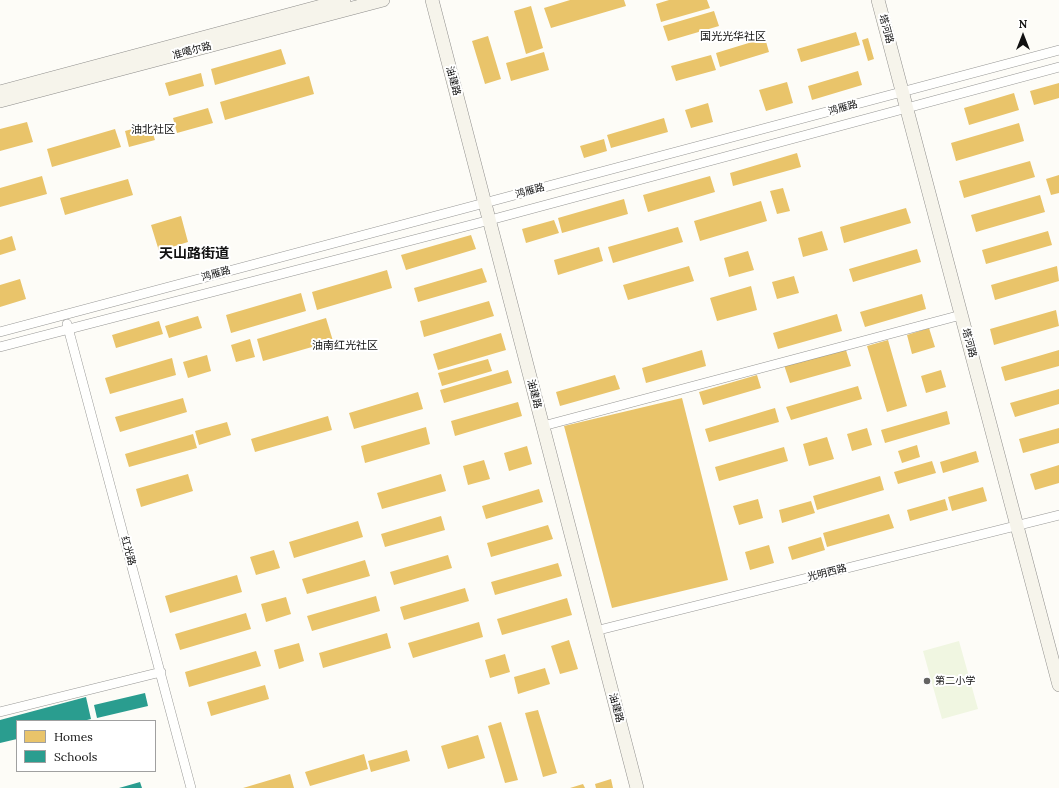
<!DOCTYPE html>
<html>
<head>
<meta charset="utf-8">
<style>
	body { margin:0 }
	#map { position:relative; width:1059px; height:788px; overflow:hidden; background:#fdfcf7; font-family:Lora,serif }
	canvas { display:block }
	.legend { position:absolute; left:16px; top:720px; width:140px; height:52px; box-sizing:border-box; background:#fff; border:1px solid #a0a0a0; margin:0; padding:5px 7px; list-style:none; font-size:12px; color:#111 }
	.legend li { display:flex; align-items:center; gap:8px; height:20px }
	.legend b { width:20px; border:1px solid #a0a0a0 }
	.north { position:absolute; left:1003px; top:16px; width:40px; height:40px; -webkit-text-stroke:3px #fff; paint-order:stroke; rotate:0deg; font-size:11px; font-weight:700; line-height:16px; text-align:center; color:#111 }
	.north::after { content:''; display:block; margin:auto; width:14px; height:18px; background:#111; clip-path:polygon(50% 0,100% 100%,50% 72%,0 100%) }
</style>
</head>
<body>
<div id="map">
<canvas width="1059" height="788"></canvas>
<ul class="legend">
<li><b style="height:11px;background:#e9c46a"></b>Homes</li>
<li><b style="height:11px;background:#2a9d8f"></b>Schools</li>
</ul>
<div class="north">N</div>
</div>
<script>
const g = document.querySelector('canvas').getContext('2d');
g.lineJoin = 'round';
function paint(path, color) {
  g.fillStyle = color;
  g.fill(path, 'evenodd');
}
function shape(rows) {
  const path = new Path2D();
  for (const r of rows) {
    path.moveTo(r[0], r[1]);
    for (let i = 2; i < r.length; i += 2) path.lineTo(r[i], r[i + 1]);
  }
  return path;
}
function stroke(path, color, width, dash) {
  g.strokeStyle = color;
  g.lineWidth = width;
  g.lineCap = dash ? 'butt' : 'round';
  g.setLineDash(dash || []);
  g.stroke(path);
}
function write(font, color, halo, rows, align = 'center') {
  g.font = font + ' Lora,"Noto Sans SC",serif';
  g.lineWidth = 4;
  g.setLineDash([]);
  g.textBaseline = 'middle';
  g.strokeStyle = halo;
  g.fillStyle = color;
  for (const [text, x, y, turn = 0] of rows) {
    g.save();
    g.translate(x, y);
    g.rotate((+turn || 0) * Math.PI / 180);
    g.textAlign = isNaN(turn) ? turn : align;
    if (halo) g.strokeText(text, 0, 0);
    g.fillText(text, 0, 0);
    g.restore();
  }
}
paint(shape([
	[959,641,978,709,942,719,923,651]
]), '#f0f6e1');
paint(shape([
	[570,0,624,0,626,6,551,28,544,8],
	[669,0,707,0,710,8,661,22,656,4],
	[531,6,543,48,526,54,514,11],
	[714,11,719,26,668,41,663,26],
	[856,32,860,45,801,62,797,49],
	[488,36,501,79,485,84,472,41],
	[765,38,769,52,720,67,716,53],
	[868,38,874,59,868,61,862,40],
	[281,49,286,64,215,85,211,69],
	[544,52,549,70,511,81,506,63],
	[711,55,716,70,676,81,671,66],
	[858,71,862,85,812,100,808,86],
	[201,73,204,86,169,96,165,83],
	[309,76,314,94,225,120,220,102],
	[787,82,793,103,766,111,759,90],
	[1059,83,1059,98,1034,105,1030,91],
	[1014,93,1019,110,969,125,964,108],
	[708,103,713,122,691,128,685,110],
	[208,108,213,123,177,133,173,118],
	[664,118,668,132,611,148,607,135],
	[27,122,33,142,0,151,0,129],
	[1019,123,1024,141,956,161,951,143],
	[150,124,155,140,129,147,125,131],
	[115,129,121,147,52,167,47,149],
	[604,139,607,151,584,158,580,146],
	[797,153,801,167,733,186,730,173],
	[1030,161,1035,177,964,198,959,181],
	[1059,175,1059,193,1051,195,1046,179],
	[42,176,47,194,0,207,0,188],
	[710,176,715,192,648,212,643,195],
	[128,179,133,195,65,215,60,198],
	[783,188,790,211,777,214,770,191],
	[1040,195,1045,212,976,232,971,215],
	[624,199,628,214,562,233,558,218],
	[761,201,767,221,700,241,694,221],
	[906,208,911,223,844,243,840,227],
	[181,216,188,242,159,251,151,225],
	[554,220,559,233,526,243,522,229],
	[678,227,683,242,613,263,608,247],
	[822,231,828,250,803,257,798,238],
	[1048,231,1052,245,986,264,982,250],
	[471,235,476,249,406,270,401,255],
	[12,236,16,250,0,255,0,240],
	[599,247,603,261,558,275,554,260],
	[917,249,921,262,853,282,849,269],
	[748,251,754,270,729,277,724,258],
	[689,266,694,281,628,300,623,285],
	[1057,266,1059,281,995,300,991,285],
	[482,268,487,282,418,302,414,288],
	[387,270,392,288,317,310,312,292],
	[794,276,799,293,777,299,772,282],
	[20,279,26,299,0,307,0,285],
	[751,286,757,310,717,321,710,298],
	[301,293,306,311,231,333,226,315],
	[922,294,926,309,865,327,860,312],
	[489,301,494,316,424,337,420,321],
	[1056,310,1059,326,994,345,990,329],
	[837,314,842,331,778,349,773,333],
	[198,316,202,328,169,338,165,326],
	[326,318,333,341,263,361,257,339],
	[159,321,163,334,116,348,112,335],
	[929,328,935,347,912,354,907,335],
	[501,333,506,350,438,370,433,354],
	[250,339,255,357,236,362,231,345],
	[888,340,907,406,887,412,867,346],
	[845,347,851,366,790,383,784,365],
	[702,350,706,366,646,383,642,368],
	[1059,350,1059,366,1005,381,1001,367],
	[207,355,211,371,188,378,183,362],
	[172,358,176,375,110,394,105,378],
	[488,359,492,371,442,386,438,373],
	[508,370,512,383,444,403,440,390],
	[941,370,946,387,926,393,921,376],
	[615,375,620,389,560,406,556,392],
	[757,375,761,388,703,405,699,392],
	[858,386,862,399,791,420,786,407],
	[1059,389,1059,404,1015,417,1010,403],
	[418,392,423,409,354,429,349,413],
	[183,398,187,412,120,432,115,417],
	[682,398,728,580,612,608,564,426],
	[518,402,522,416,455,436,451,421],
	[775,408,779,422,709,442,705,429],
	[947,411,950,424,885,443,881,430],
	[328,416,332,430,255,452,251,439],
	[227,422,231,435,199,445,195,431],
	[426,427,430,444,365,463,361,446],
	[867,428,872,445,852,451,847,434],
	[1059,428,1059,443,1023,453,1019,439],
	[193,434,197,448,129,467,125,454],
	[827,437,834,459,809,466,803,444],
	[917,445,920,457,902,463,898,451],
	[527,446,532,464,509,471,504,453],
	[784,447,788,461,719,481,715,467],
	[976,451,979,462,943,473,940,462],
	[484,460,490,479,468,485,463,466],
	[932,461,936,473,898,484,894,472],
	[1059,465,1059,483,1035,490,1030,474],
	[188,474,193,491,141,507,136,489],
	[441,474,446,491,382,509,377,493],
	[880,476,884,490,817,510,813,496],
	[983,487,987,501,952,511,948,497],
	[539,489,543,502,486,519,482,506],
	[758,499,763,518,739,525,733,506],
	[945,499,948,510,910,521,907,510],
	[811,501,815,513,782,523,779,510],
	[889,514,894,528,827,547,823,533],
	[441,516,445,530,385,547,381,534],
	[358,521,363,537,294,558,289,542],
	[548,525,553,539,491,557,487,543],
	[821,537,825,550,792,560,788,547],
	[769,545,774,563,750,570,745,552],
	[274,550,280,568,256,575,250,557],
	[448,555,452,568,394,585,390,572],
	[365,560,370,576,307,594,302,579],
	[558,563,562,576,495,595,491,582],
	[237,575,242,592,170,613,165,596],
	[465,588,469,601,404,620,400,607],
	[376,596,380,611,312,631,307,616],
	[286,597,291,614,266,622,261,604],
	[567,598,572,615,502,635,497,619],
	[246,613,251,629,180,650,175,634],
	[479,622,483,637,413,658,408,643],
	[387,633,391,648,323,668,319,653],
	[569,640,578,669,560,674,551,646],
	[299,643,304,661,279,669,274,650],
	[256,651,261,666,189,687,185,672],
	[505,654,510,672,490,678,485,660],
	[545,668,550,684,518,694,514,677],
	[265,685,269,699,211,716,207,702],
	[538,710,557,773,543,777,525,713],
	[501,722,518,780,505,783,488,726],
	[478,735,485,758,448,769,441,746],
	[407,750,410,761,371,772,368,761],
	[364,754,368,769,310,786,305,772],
	[290,774,294,788,243,788],
	[611,779,613,788,596,788,595,784],
	[583,784,585,788,570,788]
]), '#e9c46a');
paint(shape([
	[145,693,148,706,97,718,94,705],
	[86,697,91,719,83,721,17,721,17,739,0,743,0,720],
	[140,782,142,788,119,788]
]), '#2a9d8f');
const street = shape([
	[67,324,191,788],
	[0,332,1059,50],
	[0,347,490,220,1059,67],
	[543,426,961,315],
	[595,631,1059,515],
	[0,712,161,672]
]);
const secondary = shape([
	[432,0,637,788],
	[878,0,1059,685],
	[0,92,344,0],
	[0,101,383,0]
]);
stroke(street, '#979795', 10);
stroke(secondary, '#8e8d8b', 14);
stroke(street, '#fffffe', 9);
stroke(secondary, '#f6f4eb', 13);
for (const [x, y, r, color] of [
	[927,681,4,"#646362"]
]) {
  const dot = new Path2D();
  dot.arc(x, y, r, 0, 2 * Math.PI);
  g.fillStyle = color;
  g.fill(dot);
  stroke(dot, '#fff', 1.5);
}
write('10px', '#111', '#fff', [
	["塔河路",886,29,75],
	["准噶尔路",192,51,-15],
	["油建路",453,81,75],
	["鸿雁路",843,108,-15],
	["鸿雁路",530,191,-15],
	["鸿雁路",216,274,-15],
	["塔河路",969,343,75],
	["油建路",534,394,76],
	["红光路",128,551,75],
	["光明西路",827,573,-14],
	["油建路",616,708,75]
]);
write('10px', '#111', '#fff', [
	["第二小学",935,681]
], 'left');
write('11px', '#111', '#fff', [
	["国光光华社区",733,37],
	["油北社区",153,130],
	["油南红光社区",345,346]
]);
write('bold 14px', '#111', '#fff', [
	["天山路街道",194,254]
]);
</script>
</body>
</html>
